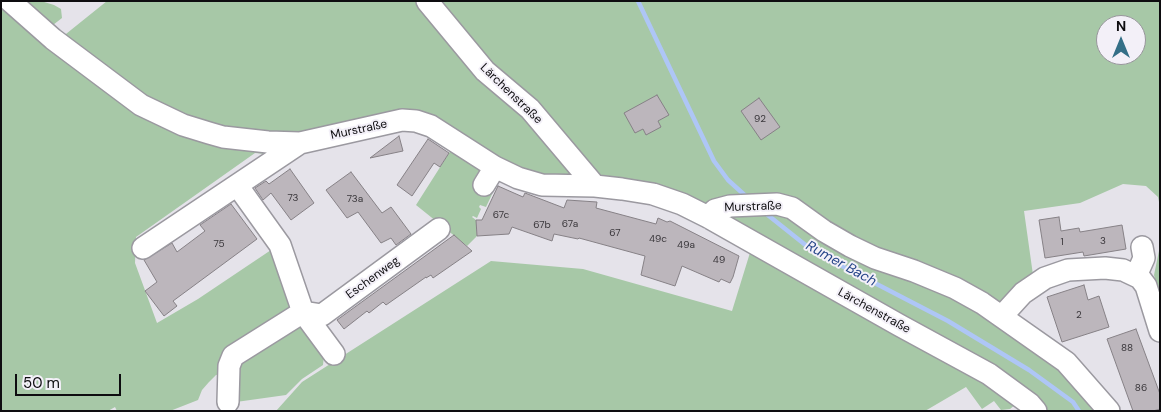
<!DOCTYPE html>
<html>
<head>
<meta charset="utf-8">
<style>
	body { margin:0 }
	#map { position:relative; width:1161px; height:412px; overflow:hidden; background:#e5e3ea; font-family:"DM Sans",sans-serif }
	canvas { display:block }
	.frame { position:absolute; inset:0; border:2px solid #0e0d10; pointer-events:none }
	.north { position:absolute; left:1096px; top:15px; width:50px; height:50px; box-sizing:border-box; background:#f3f0f8; border:1px solid #97959b; border-radius:50%; rotate:0deg; font-size:14px; font-weight:700; line-height:20px; text-align:center; color:#0e0d10 }
	.north::after { content:''; display:block; margin:auto; width:18px; height:22px; background:#346f87; clip-path:polygon(50% 0,100% 100%,50% 72%,0 100%) }
	.scale { position:absolute; left:15px; top:374px; width:106px; height:22px; box-sizing:border-box; border:2px solid #0e0d10; border-top:0; padding-left:6px; font-size:15px; line-height:18px; white-space:nowrap; color:#0e0d10; -webkit-text-stroke:4px #f3f0f8; paint-order:stroke }
</style>
</head>
<body>
<div id="map">
<canvas width="1161" height="412"></canvas>
<div class="frame"></div>
<div class="north">N</div>
<div class="scale">50 m</div>
</div>
<script>
const g = document.querySelector('canvas').getContext('2d');
g.lineJoin = 'round';
function paint(path, color) {
  g.fillStyle = color;
  g.fill(path, 'evenodd');
}
function shape(rows) {
  const path = new Path2D();
  for (const r of rows) {
    path.moveTo(r[0], r[1]);
    for (let i = 2; i < r.length; i += 2) path.lineTo(r[i], r[i + 1]);
  }
  return path;
}
function stroke(path, color, width, dash) {
  g.strokeStyle = color;
  g.lineWidth = width;
  g.lineCap = dash ? 'butt' : 'round';
  g.setLineDash(dash || []);
  g.stroke(path);
}
function write(font, color, halo, rows, align = 'center') {
  g.font = font + ' "DM Sans",sans-serif';
  g.lineWidth = 4;
  g.setLineDash([]);
  g.textBaseline = 'middle';
  g.strokeStyle = halo;
  g.fillStyle = color;
  for (const [text, x, y, turn = 0] of rows) {
    g.save();
    g.translate(x, y);
    g.rotate((+turn || 0) * Math.PI / 180);
    g.textAlign = isNaN(turn) ? turn : align;
    if (halo) g.strokeText(text, 0, 0);
    g.fillText(text, 0, 0);
    g.restore();
  }
}
paint(shape([
	[20,1,41,1,54,5,61,9,62,18,53,25],
	[107,1,1160,1,1160,207,1158,197,1146,186,1123,184,1080,203,1024,211,1033,275,1002,316,1109,411,1036,411,1016,404,1010,409,1001,410,994,401,982,409,966,387,925,411,276,411,302,382,491,261,583,269,732,311,753,243,708,204,620,181,560,180,516,168,428,115,275,155,255,153,136,237,135,263,157,323,198,299,274,248,324,355,323,365,302,379,286,395,236,402,223,374,216,375,209,382,202,390,198,400,170,411,117,411,115,407,108,411,1,411,1,5,51,46],
	[1106,25,1136,25,1136,55,1106,55],
	[451,150,482,166,474,179,494,190,486,207,480,205,479,207,481,209,477,218,473,216,472,217,476,220,477,236,467,246,416,205],
	[1160,246,1160,299,1154,275]
]), '#a7c8a7');
stroke(shape([
	[638,1,714,161,728,180,749,199],
	[764,212,813,251,948,321,1029,370,1073,402,1079,411]
]), '#aec6f6', 4.5);
const building = shape([
	[657,95,669,115,658,121,661,127,646,135,643,129,635,133,624,113,657,95],
	[759,98,780,127,761,140,741,111,759,98],
	[399,136,403,151,370,158,399,136],
	[428,139,449,153,440,167,434,163,412,196,397,185,428,139],
	[290,169,314,203,291,220,271,193,263,200,255,188,266,181,269,184,290,169],
	[351,172,382,213,391,207,411,234,396,245,391,238,381,243,358,212,347,218,326,190,351,172],
	[498,186,523,197,525,193,564,208,567,200,597,202,596,208,656,224,658,218,667,222,670,221,739,256,733,277,730,283,721,279,719,282,682,266,675,286,641,275,645,256,579,238,578,239,554,234,552,241,512,227,509,234,477,236,476,220,482,220,498,186],
	[231,204,257,239,173,301,177,306,164,316,145,291,157,282,144,260,172,243,177,252,205,231,200,225,231,204],
	[1059,217,1061,231,1079,228,1080,232,1122,225,1126,249,1084,256,1083,252,1045,258,1039,220,1059,217],
	[454,235,472,251,433,278,431,275,426,278,426,277,386,305,383,302,369,313,367,311,344,329,337,320,454,235],
	[1084,285,1088,300,1099,296,1109,327,1062,342,1047,297,1084,285],
	[1136,329,1160,394,1160,409,1153,411,1133,411,1107,339,1136,329]
]);
paint(building, '#bcb6bc');
stroke(building, '#868186', 1);
const minor = shape([
	[10,1,53,39,141,105,183,125,209,133,223,137,268,142,300,143,402,120,416,121,431,126,495,167,518,178,542,185,595,186,622,189,653,194,682,204,708,217,899,325,989,374,1030,404,1036,411],
	[427,1,485,71,530,109,595,186],
	[237,185,280,245,303,312,322,315,439,229],
	[484,185,495,167],
	[708,217,715,210,730,206,777,204,792,208,824,231,850,246,875,258,914,271,955,288,982,303,1066,362,1109,411],
	[143,248,300,143],
	[1136,276,1144,258,1142,247],
	[1002,316,1023,293,1045,278,1068,270,1105,268,1123,270,1140,278,1146,286,1160,331],
	[228,402,229,366,233,356,303,312,334,354]
]);
stroke(minor, '#9b99a0', 24);
stroke(minor, '#fff', 21);
write('10px', '#3a373b', null, [
	["92",760,119],
	["73",293,198],
	["73a",355,199],
	["67c",501,215],
	["67a",570,224],
	["67b",542,225],
	["67",615,233],
	["49c",658,239],
	["3",1103,241],
	["1",1062,242],
	["75",219,244],
	["49a",686,245],
	["49",719,260],
	["2",1079,315],
	["88",1127,348],
	["86",1141,388]
]);
write('12px', '#0e0d10', '#f3f0f8', [
	["Lärchenstraße",511,94,44],
	["Murstraße",359,130,-12],
	["Murstraße",753,207,-2],
	["Eschenweg",373,278,-36],
	["Lärchenstraße",874,311,29]
]);
write('italic 14px', '#254488', '#f3f0f8', [
	["Rumer Bach",841,264,29]
]);
</script>
</body>
</html>
